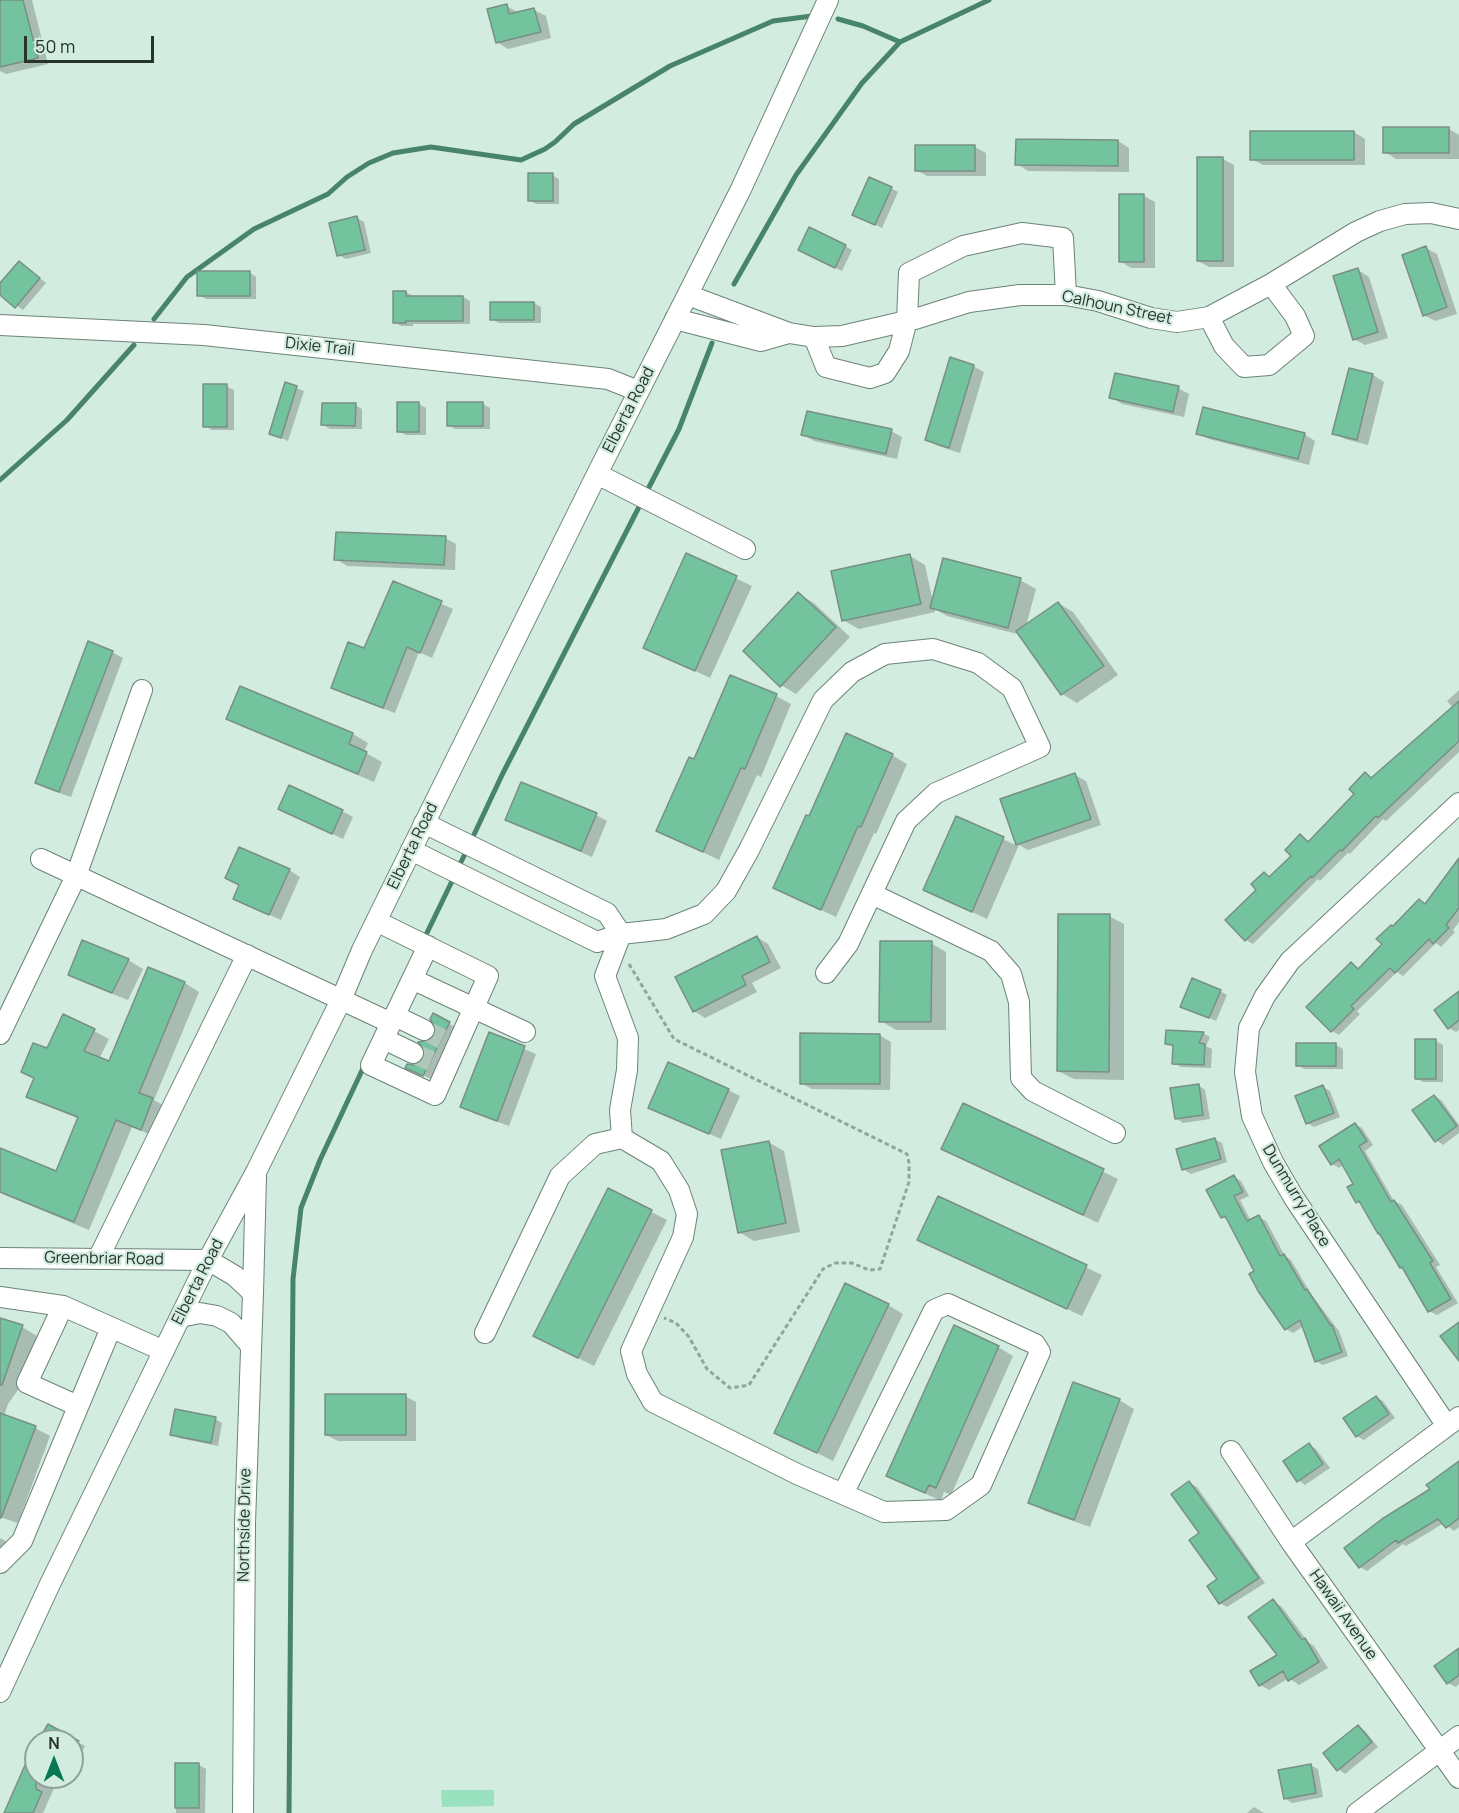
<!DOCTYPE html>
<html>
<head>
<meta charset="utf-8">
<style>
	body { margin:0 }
	#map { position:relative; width:1459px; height:1813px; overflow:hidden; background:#d2ecdf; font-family:Manrope,sans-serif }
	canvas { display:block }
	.north { position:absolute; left:24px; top:1729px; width:60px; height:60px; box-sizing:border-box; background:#d2ecdf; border:2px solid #8ea298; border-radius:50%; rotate:0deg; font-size:16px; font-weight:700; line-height:24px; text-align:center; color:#29332e }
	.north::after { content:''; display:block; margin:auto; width:21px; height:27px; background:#077854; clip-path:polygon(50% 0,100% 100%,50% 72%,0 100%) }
	.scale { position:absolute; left:24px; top:36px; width:130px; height:27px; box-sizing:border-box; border:3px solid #29332e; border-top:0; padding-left:8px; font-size:18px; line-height:21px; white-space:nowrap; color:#29332e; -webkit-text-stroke:4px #d2ecdf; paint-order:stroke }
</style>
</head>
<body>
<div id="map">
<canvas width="1459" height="1813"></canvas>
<div class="north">N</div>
<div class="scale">50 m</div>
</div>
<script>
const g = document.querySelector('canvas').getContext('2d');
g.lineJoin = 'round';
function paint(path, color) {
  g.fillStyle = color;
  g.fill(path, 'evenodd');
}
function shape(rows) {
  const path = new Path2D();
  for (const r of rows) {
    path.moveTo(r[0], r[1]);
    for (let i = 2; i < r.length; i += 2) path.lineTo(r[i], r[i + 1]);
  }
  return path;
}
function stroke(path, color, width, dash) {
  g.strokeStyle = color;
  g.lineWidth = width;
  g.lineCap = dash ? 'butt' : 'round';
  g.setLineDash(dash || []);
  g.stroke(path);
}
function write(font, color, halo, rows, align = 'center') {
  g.font = font + ' Manrope,sans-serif';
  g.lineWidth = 4.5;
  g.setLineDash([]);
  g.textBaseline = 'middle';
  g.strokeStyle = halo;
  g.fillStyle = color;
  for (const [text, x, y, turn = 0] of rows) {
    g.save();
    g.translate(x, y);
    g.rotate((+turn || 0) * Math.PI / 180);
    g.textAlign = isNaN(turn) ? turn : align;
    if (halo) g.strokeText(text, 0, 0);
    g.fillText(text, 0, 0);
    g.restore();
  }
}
paint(shape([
	[441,1790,494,1790,494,1806,442,1807]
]), '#9ae1bf');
paint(shape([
	[0,0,32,0,48,64,6,74,0,71],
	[506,6,518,12,534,10,546,16,551,38,508,49,497,42],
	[1449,129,1459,135,1459,159,1396,159,1385,152],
	[1354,132,1365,139,1365,165,1263,165,1252,159],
	[1118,141,1129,148,1129,172,1028,171,1017,164],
	[975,147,986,153,986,176,927,176,916,170],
	[1198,159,1223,159,1234,165,1234,267,1209,267,1198,261],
	[552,175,559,179,559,204,536,204,529,200],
	[891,188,898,192,882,228,861,218],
	[1144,196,1155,202,1155,268,1131,268,1120,261],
	[357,218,364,222,371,253,346,259,338,255],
	[845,246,852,250,842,271,807,254],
	[1426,248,1437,254,1457,314,1435,321,1424,315],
	[20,263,46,283,23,310,0,293,0,281,3,282],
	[1358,270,1369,277,1388,338,1365,345,1354,339],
	[249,272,256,277,256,299,206,299,199,295],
	[406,292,413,296,463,297,470,301,470,324,413,324,413,326,401,326,394,322],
	[534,303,541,307,541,323,499,323,492,319],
	[973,366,984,372,960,453,938,446,927,440],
	[1350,370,1373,375,1384,382,1368,445,1345,439,1334,433],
	[286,384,304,391,288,441,270,433],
	[226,386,234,390,234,430,212,430,205,426],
	[1178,388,1189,394,1184,417,1122,404,1111,397],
	[398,404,419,404,426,408,426,435,406,435,398,431],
	[448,404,483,404,490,408,490,429,455,429,448,425],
	[355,405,362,409,362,429,330,429,323,425],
	[891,431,902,437,897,459,814,441,803,434],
	[1198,433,1304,434,1315,441,1309,465,1209,439],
	[445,538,456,544,455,570,347,566,336,559],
	[687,555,752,586,710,678,645,647],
	[910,556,925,565,933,602,1020,580,1036,589,1026,626,1058,603,1073,612,1118,675,1077,703,1062,694,1021,635,947,616,935,609,935,612,859,629,843,620],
	[394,583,453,609,432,658,419,652,395,713,344,694,333,687,365,650],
	[799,594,814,603,850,637,796,694,781,685],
	[112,652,123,658,71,797,48,789,37,782],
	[241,687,353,734,368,743,364,752,382,762,374,782,243,727,228,718],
	[1459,690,1459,752,1386,821,1383,819,1350,854,1348,853,1320,881,1318,879,1253,944,1246,940,1227,920,1259,890,1264,874,1271,878,1293,856,1301,836,1310,842,1356,794,1365,774,1372,778,1453,708,1447,701],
	[776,696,791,704,761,777,757,775,719,860,658,831,695,761],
	[892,755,907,764,876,834,874,833,836,917,775,888,810,818],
	[1075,775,1086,781,1101,825,1028,850,1019,845,987,919,925,890,957,818,1018,846,1002,800],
	[280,809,342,811,353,817,343,839],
	[596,815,607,821,592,857,507,820],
	[1459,866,1459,922,1453,930,1455,932,1441,947,1436,943,1403,976,1397,972,1357,1011,1360,1014,1339,1035,1332,1031,1352,964,1360,969,1384,944,1394,928,1426,905],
	[289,870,300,877,281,920,246,904,240,885],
	[1109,916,1124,924,1124,1080,1074,1079,1058,1071],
	[757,937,768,944,781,968,752,983,757,992,705,1018,694,1011],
	[931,943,946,952,946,1030,896,1030,881,1021],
	[128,960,143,969,128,1000,85,983,70,974],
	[149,969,185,983,199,992,154,1100,168,1108,156,1137,132,1127,89,1230,0,1193,0,1149,57,1173,79,1119,43,1104,28,1096,35,1079,23,1072,47,1050,94,1031,109,1039,99,1059,110,1063],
	[1220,991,1227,995,1216,1021,1182,1006],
	[1459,993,1459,1030,1456,1032,1449,1028],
	[433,1015,457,1028,431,1079,414,1071,415,1066,425,1060,431,1042,436,1036,437,1028],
	[1203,1033,1210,1037,1206,1046,1212,1049,1211,1068,1181,1067,1174,1063,1174,1048,1167,1043],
	[489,1034,536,1054,509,1126,473,1113,462,1106],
	[879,1035,891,1042,890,1090,812,1089,801,1083],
	[1436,1041,1443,1045,1443,1082,1423,1082,1416,1078],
	[1336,1045,1343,1049,1343,1069,1304,1069,1297,1065],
	[1198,1085,1205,1090,1210,1119,1183,1123,1176,1118],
	[1323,1087,1330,1091,1340,1117,1314,1127,1307,1123],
	[728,1090,740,1096,721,1139,661,1113],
	[1434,1096,1441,1100,1459,1125,1459,1133,1443,1145,1436,1140],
	[964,1105,1118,1179,1098,1223,943,1149],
	[1355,1124,1362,1128,1373,1145,1365,1151,1394,1201,1402,1205,1440,1265,1436,1267,1458,1303,1437,1315,1429,1311,1405,1269,1401,1267,1382,1235,1379,1233,1363,1205,1357,1202,1355,1184,1344,1164,1339,1168,1332,1164],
	[1214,1139,1222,1143,1227,1162,1191,1174,1183,1169],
	[768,1142,784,1151,800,1232,754,1241,739,1232],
	[1234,1177,1241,1181,1249,1196,1240,1200,1251,1221,1259,1217,1266,1221,1285,1256,1291,1260,1311,1294,1339,1331,1348,1356,1323,1365,1316,1361,1304,1326,1293,1333,1286,1329,1230,1221,1222,1217],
	[609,1190,667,1220,594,1366,550,1344],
	[939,1198,1102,1275,1082,1316,919,1239],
	[888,1305,903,1314,833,1461,776,1432],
	[0,1320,22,1327,37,1336,20,1387,8,1404,4,1416,35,1428,50,1436,18,1523,0,1517],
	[998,1347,1013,1356,951,1495,944,1492,941,1501,888,1476],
	[405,1396,416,1402,416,1441,338,1441,326,1435],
	[1376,1397,1383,1401,1395,1418,1364,1440,1357,1436],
	[1119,1400,1134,1409,1090,1527,1045,1511,1030,1502],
	[215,1419,222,1423,218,1446,179,1438,172,1434],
	[1309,1445,1316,1449,1330,1468,1305,1485,1298,1480],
	[1459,1462,1459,1527,1454,1531,1444,1523,1406,1546,1403,1544,1367,1571,1360,1567],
	[1189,1483,1197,1487,1265,1583,1227,1607,1220,1603,1219,1579,1201,1533],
	[0,1538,11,1544,0,1556],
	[1273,1601,1282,1607,1308,1642,1314,1646,1328,1668,1299,1685,1289,1678,1269,1690,1260,1685,1279,1656],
	[1459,1649,1459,1684,1456,1687,1448,1683],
	[49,1726,85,1746,72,1769,72,1741,40,1741],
	[1358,1726,1365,1731,1378,1747,1345,1774,1338,1769],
	[36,1748,36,1777,59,1777,43,1813,6,1813],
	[176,1765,199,1765,206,1769,205,1813,176,1813],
	[1310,1765,1318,1769,1323,1797,1292,1803,1285,1798],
	[1254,1807,1264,1813,1247,1813]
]), '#0003');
stroke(shape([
	[838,19,863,26,900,42],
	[734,284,796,175,862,83,900,42,989,0],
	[154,319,187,277,254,229,328,194,347,177,369,163,393,153,431,147,521,160,545,149,555,142,574,124,670,66,773,21,812,16],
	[0,480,67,420,134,345],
	[646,493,679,429,712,343],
	[471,841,502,775,642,501],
	[458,868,467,850],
	[424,939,454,877],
	[289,1813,293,1279,301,1208,320,1160,365,1064]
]), '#48846a', 5);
const building = shape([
	[0,0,23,0,38,58,0,67,0,0],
	[507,4,509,14,534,8,541,32,496,43,487,9,507,4],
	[1383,127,1449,127,1449,153,1383,153,1383,127],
	[1250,131,1354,131,1354,160,1250,160,1250,131],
	[1016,139,1118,140,1118,166,1015,165,1016,139],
	[915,145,975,145,975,171,915,171,915,145],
	[1197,157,1223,157,1223,261,1197,261,1197,157],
	[528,173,553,173,553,201,528,201,528,173],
	[869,177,892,187,875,225,852,215,869,177],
	[1119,194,1144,194,1144,262,1119,262,1119,194],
	[357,216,365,250,337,256,329,223,357,216],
	[809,227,846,245,835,268,798,250,809,227],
	[1426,246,1447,307,1423,316,1402,255,1426,246],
	[19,261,40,278,15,308,0,295,0,283,19,261],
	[1358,268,1378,332,1353,340,1333,276,1358,268],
	[197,271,250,271,250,296,197,296,197,271],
	[393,291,406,291,406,296,463,296,463,321,406,321,406,323,393,323,393,291],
	[490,302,534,302,534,320,490,320,490,302],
	[950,357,974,365,949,448,925,440,950,357],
	[1349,368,1373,374,1357,440,1332,434,1349,368],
	[1115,373,1179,386,1173,412,1109,398,1115,373],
	[285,382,297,386,281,438,269,434,285,382],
	[203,384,227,384,227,427,203,427,203,384],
	[397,402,419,402,419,432,397,432,397,402],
	[447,402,483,402,483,426,447,426,447,402],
	[322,403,356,403,355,426,321,425,322,403],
	[1203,407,1305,433,1298,459,1196,434,1203,407],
	[807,411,892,429,886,454,801,435,807,411],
	[336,532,446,536,444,565,334,560,336,532],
	[686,553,737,576,695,671,643,648,686,553],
	[910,554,921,604,842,621,831,571,910,554],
	[943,558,1021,578,1008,628,930,608,943,558],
	[393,581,442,601,420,653,407,647,383,708,331,688,348,642,364,648,393,581],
	[798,592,836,627,780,687,743,651,798,592],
	[1058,602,1104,666,1061,695,1016,631,1058,602],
	[88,641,113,651,59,792,35,783,88,641],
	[730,675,777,694,745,769,741,768,703,852,656,831,689,757,694,759,730,675],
	[240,686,353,733,349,744,367,752,358,774,226,719,240,686],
	[1459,701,1459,741,1378,818,1376,816,1342,851,1340,850,1312,878,1311,876,1245,941,1225,920,1256,890,1251,884,1264,872,1269,877,1291,856,1285,850,1300,834,1308,842,1354,794,1349,789,1365,772,1371,778,1459,701],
	[846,733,893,754,861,827,858,826,821,910,773,888,806,815,809,816,846,733],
	[1075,773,1091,819,1016,845,1000,799,1075,773],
	[521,782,597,813,581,851,505,820,521,782],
	[289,785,343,810,332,834,278,809,289,785],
	[956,816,1004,837,972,912,923,890,956,816],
	[239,847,290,869,269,915,233,899,239,885,225,878,239,847],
	[1459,858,1459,908,1446,925,1449,928,1433,944,1429,939,1395,973,1390,968,1351,1006,1354,1009,1331,1032,1306,1007,1351,962,1358,969,1382,944,1376,939,1391,925,1393,926,1419,899,1425,904,1459,858],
	[1058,914,1110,914,1109,1072,1057,1071,1058,914],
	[757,936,770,962,742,976,746,985,693,1012,675,977,757,936],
	[82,940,129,959,112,993,68,975,82,940],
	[880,941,932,941,931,1022,879,1022,880,941],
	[148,967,185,982,139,1093,153,1098,141,1130,116,1120,74,1222,0,1192,0,1148,56,1171,78,1117,26,1097,34,1078,21,1072,33,1043,47,1048,63,1014,95,1029,84,1051,109,1061,148,967],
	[1192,978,1221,990,1209,1018,1180,1007,1192,978],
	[1459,991,1459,1020,1448,1029,1434,1010,1459,991],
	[433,1013,450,1022,423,1076,405,1068,407,1064,414,1065,423,1059,425,1052,418,1042,430,1040,434,1036,436,1029,430,1019,433,1013],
	[1166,1030,1204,1032,1199,1043,1205,1044,1204,1065,1172,1064,1173,1045,1165,1044,1166,1030],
	[489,1032,525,1046,497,1121,460,1107,489,1032],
	[800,1033,880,1034,880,1084,800,1084,800,1033],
	[1415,1039,1436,1039,1436,1079,1415,1079,1415,1039],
	[1296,1043,1336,1043,1336,1066,1296,1066,1296,1043],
	[668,1062,729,1089,709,1134,648,1108,668,1062],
	[1199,1084,1203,1115,1175,1119,1170,1088,1199,1084],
	[1323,1085,1334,1113,1306,1124,1295,1096,1323,1085],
	[1434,1095,1457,1126,1435,1142,1412,1110,1434,1095],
	[963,1103,1104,1169,1083,1215,941,1149,963,1103],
	[1355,1123,1367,1141,1359,1146,1391,1202,1394,1200,1433,1261,1430,1263,1451,1299,1428,1312,1402,1267,1400,1268,1379,1233,1378,1234,1359,1201,1356,1203,1347,1187,1353,1184,1339,1159,1331,1165,1319,1146,1355,1123],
	[1215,1138,1221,1159,1182,1170,1176,1149,1215,1138],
	[769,1141,786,1223,738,1233,721,1150,769,1141],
	[1234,1175,1243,1192,1234,1196,1247,1221,1259,1215,1280,1256,1284,1254,1305,1290,1307,1289,1331,1326,1332,1325,1342,1352,1315,1362,1300,1320,1285,1330,1258,1291,1249,1274,1254,1271,1225,1216,1221,1218,1206,1190,1234,1175],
	[608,1188,652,1210,578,1358,533,1336,608,1188],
	[938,1196,1087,1265,1067,1309,917,1240,938,1196],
	[845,1283,889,1304,817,1453,774,1433,845,1283],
	[0,1318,23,1325,2,1385,0,1385,0,1318],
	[1459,1322,1459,1361,1440,1336,1459,1322],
	[954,1325,999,1346,936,1488,929,1485,925,1493,886,1476,954,1325],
	[1073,1382,1120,1399,1074,1520,1028,1503,1073,1382],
	[325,1394,406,1394,406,1435,325,1435,325,1394],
	[1376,1396,1389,1414,1356,1437,1343,1418,1376,1396],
	[175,1409,216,1417,211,1443,170,1435,175,1409],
	[0,1413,36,1426,1,1518,0,1518,0,1413],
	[1309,1443,1323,1464,1297,1482,1283,1461,1309,1443],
	[1459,1461,1459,1518,1446,1528,1438,1519,1398,1543,1396,1540,1359,1568,1344,1548,1382,1519,1430,1489,1426,1485,1459,1461],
	[1189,1481,1259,1578,1219,1604,1207,1586,1217,1579,1189,1540,1199,1533,1171,1494,1189,1481],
	[1273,1599,1302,1640,1305,1638,1319,1662,1288,1681,1283,1671,1259,1686,1250,1671,1277,1655,1248,1617,1273,1599],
	[1459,1648,1459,1675,1447,1684,1434,1666,1459,1648],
	[48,1724,79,1741,38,1741,48,1724],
	[1358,1725,1372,1742,1337,1771,1323,1753,1358,1725],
	[36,1740,36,1789,42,1792,33,1813,4,1813,36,1740],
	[175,1763,199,1763,199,1808,175,1808,175,1763],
	[1311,1764,1316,1793,1284,1799,1278,1770,1311,1764]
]);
paint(building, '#73c39e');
stroke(building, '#789084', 1.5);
stroke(shape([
	[424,1030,442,1039],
	[413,1053,431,1061]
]), '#b0c7bc', 20, [20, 10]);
const minor = shape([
	[688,295,789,333,814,337,842,336,915,319,969,302,1020,295,1066,295,1098,301,1151,318,1177,322,1209,317,1271,284,1356,232,1380,221,1405,214,1431,213,1459,219],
	[1209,317,1224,346,1244,367,1269,365,1304,336,1295,316,1271,284],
	[675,319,761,341,789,333],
	[0,325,204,335,608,379,638,391],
	[814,337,826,367,870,378,885,373,899,351,907,320,909,273,963,246,1022,233,1063,238,1066,295],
	[597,474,745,549],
	[424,823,607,913,621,934],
	[411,850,597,942,621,934,666,929,704,914,726,891,749,850,823,700,852,672,885,654,933,649,978,663,1012,688,1040,747,936,793,906,821,848,944,826,973],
	[41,859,391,1023],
	[872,894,991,951,1011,974,1019,1002,1021,1078,1033,1091,1115,1133],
	[376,921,488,976,435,1095,371,1065,428,946],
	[621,934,605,976,628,1038,627,1070,620,1110,622,1138],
	[412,979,525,1032],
	[395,1016,424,1030],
	[0,1034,76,876,142,690],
	[384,1039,413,1053],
	[0,1258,208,1260,235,1276,253,1293,245,1523,243,1813],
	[98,1259,247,955],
	[253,1293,256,1176],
	[0,1297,63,1306,164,1351],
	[63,1306,27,1383,78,1406],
	[180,1317,200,1313,217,1316,231,1323,251,1346],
	[485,1333,560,1176,595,1144,622,1138,661,1161,679,1190,687,1214,683,1237,631,1351,637,1374,653,1402,797,1474,884,1512,946,1510,981,1485,1040,1352,1035,1344,948,1304,934,1310,843,1494],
	[1447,1426,1294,1198,1273,1162,1252,1116,1245,1072,1249,1028,1265,996,1290,961,1459,803],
	[1231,1451,1291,1542,1459,1778],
	[1291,1542,1459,1417],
	[0,1563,22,1541,111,1328],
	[0,1692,50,1584,208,1260,256,1172,341,1000,362,950,390,893,597,474,741,189,828,0],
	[1357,1813,1459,1736]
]);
stroke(minor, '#6c8378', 22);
stroke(shape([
	[629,964,674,1039,907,1154,909,1163,909,1182,880,1269,869,1270,852,1263,835,1263,823,1269,749,1385,730,1388,707,1369,689,1337,676,1323,664,1318]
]), '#91a59b', 3, [4.5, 3]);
stroke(minor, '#fff', 20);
write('16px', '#29332e', '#d2ecdf', [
	["Calhoun Street",1117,308,12],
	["Dixie Trail",320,347,6],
	["Elberta Road",629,410,-63],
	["Elberta Road",413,846,-64],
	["Dunmurry Place",1296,1196,59],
	["Greenbriar Road",104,1259,1],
	["Elberta Road",198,1282,-63],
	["Northside Drive",245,1525,-89],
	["Hawaii Avenue",1343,1615,55]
]);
</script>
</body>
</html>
